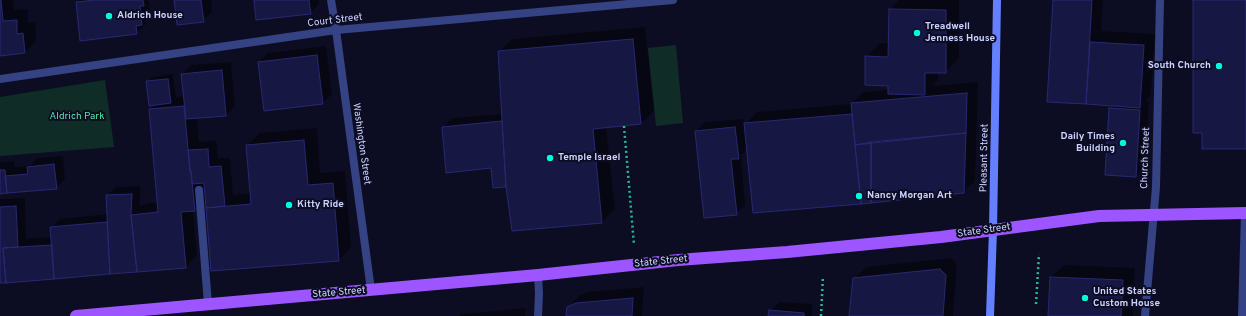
<!DOCTYPE html>
<html>
<head>
<meta charset="utf-8">
<style>
	body { margin:0 }
	canvas { display:block; background:#0c0d22 }
</style>
</head>
<body>
<canvas width="1246" height="316"></canvas>
<script>
const g = document.querySelector('canvas').getContext('2d');
g.lineJoin = 'round';
function paint(path, color) {
  g.fillStyle = color;
  g.fill(path, 'evenodd');
}
function shape(rows) {
  const path = new Path2D();
  for (const r of rows) {
    path.moveTo(r[0], r[1]);
    for (let i = 2; i < r.length; i += 2) path.lineTo(r[i], r[i + 1]);
  }
  return path;
}
function stroke(path, color, width, dash) {
  g.strokeStyle = color;
  g.lineWidth = width;
  g.lineCap = dash ? 'butt' : 'round';
  g.setLineDash(dash || []);
  g.stroke(path);
}
function write(font, color, halo, rows, align = 'center') {
  g.font = font + ' Overpass,sans-serif';
  g.lineWidth = 4;
  g.setLineDash([]);
  g.textBaseline = 'middle';
  g.strokeStyle = halo;
  g.fillStyle = color;
  for (const [text, x, y, turn = 0] of rows) {
    g.save();
    g.translate(x, y);
    g.rotate((+turn || 0) * Math.PI / 180);
    g.textAlign = isNaN(turn) ? turn : align;
    if (halo) g.strokeText(text, 0, 0);
    g.fillText(text, 0, 0);
    g.restore();
  }
}
paint(shape([
	[676,45,683,123,656,126,648,48],
	[105,80,114,147,0,156,0,97]
]), '#0f2d26');
paint(shape([
	[0,0,13,0,14,10,28,9,28,23,35,22,36,41,25,52,0,55],
	[79,0,149,0,150,15,145,20,146,24,137,33,77,3],
	[175,0,211,0,212,12,203,21],
	[255,0,319,0,319,4,310,13],
	[899,0,959,0,959,58,945,72,938,72,938,80,933,86,978,82,975,181,963,192,748,148,741,155,745,205,736,214,696,131,705,122,744,119,745,124,757,112,851,104,863,92,889,90,889,85,866,57,880,43,889,43,890,9],
	[1054,0,1103,0,1101,31,1155,34,1151,95,1145,101,1149,101,1145,167,1136,176,1110,109,1114,105,1048,101],
	[645,27,654,111,641,123,606,127,615,209,602,222,512,230,507,186,494,186,492,167,443,127,452,118,503,114,499,52,512,39],
	[326,46,332,94,323,103,259,62,268,53],
	[231,62,235,106,226,115,197,117,199,142,216,140,218,158,230,158,233,195,251,193,247,145,260,133,317,128,320,173,345,171,351,247,339,260,212,269,206,198,193,210,197,255,186,267,0,282,0,199,25,198,26,239,52,237,51,228,60,219,108,214,107,196,116,187,140,186,140,207,144,204,158,202,150,110,155,104,147,82,152,77,173,74,176,97,184,96,182,74,191,65],
	[63,156,65,179,56,188,0,193,0,162,14,161,14,167,30,166,37,158],
	[951,258,957,264,953,316,850,316,854,279,866,267],
	[1064,265,1135,268,1133,316,1049,316,1051,277],
	[644,287,642,316,567,316,568,307,579,296,588,292],
	[779,302,812,304,812,316,769,316,770,311],
	[526,308,525,316,459,316,461,314]
]), '#0007');
const building = shape([
	[0,0,1,0,3,21,17,20,17,34,23,33,25,53,0,56,0,0],
	[95,0,143,0,144,6,140,6,142,25,136,26,137,34,80,41,76,2,95,0],
	[174,0,201,0,204,22,177,25,174,0],
	[254,0,309,0,311,14,256,20,254,0],
	[1053,0,1092,0,1086,104,1047,102,1053,0],
	[1193,0,1246,0,1246,149,1202,149,1202,133,1193,133,1193,0],
	[889,9,946,10,946,73,925,73,925,95,888,94,888,86,865,85,865,56,888,57,889,9],
	[633,39,641,124,593,129,602,223,512,231,506,187,498,51,633,39],
	[1090,42,1144,45,1140,108,1086,104,1090,42],
	[317,55,323,104,264,111,258,62,317,55],
	[222,70,226,116,186,119,181,74,222,70],
	[168,79,171,103,149,106,146,81,168,79],
	[967,93,966,133,855,145,851,103,967,93],
	[184,106,190,170,190,171,191,171,195,211,181,212,186,268,137,272,131,215,158,212,149,109,184,106],
	[1109,108,1140,110,1136,177,1105,175,1109,108],
	[852,114,861,204,753,213,744,123,852,114],
	[502,121,506,187,493,188,491,168,446,173,442,127,502,121],
	[735,127,739,159,731,159,737,215,704,218,695,131,735,127],
	[966,133,964,193,871,203,871,142,966,133],
	[304,140,308,185,333,183,339,261,211,271,206,208,251,204,246,145,304,140],
	[871,142,871,203,861,204,855,145,871,142],
	[208,149,209,167,221,166,225,206,206,208,204,183,192,184,191,171,190,171,190,170,188,150,208,149],
	[54,164,57,189,7,193,5,176,28,174,27,167,54,164],
	[0,170,5,170,7,193,0,194,0,170],
	[132,194,131,215,137,272,110,274,106,195,132,194],
	[16,206,18,247,3,248,6,283,0,283,0,207,16,206],
	[107,222,110,274,54,279,50,227,107,222],
	[52,245,54,279,6,283,3,248,52,245],
	[940,269,946,275,943,316,849,316,853,278,940,269],
	[1050,277,1123,280,1121,316,1048,316,1050,277],
	[633,298,632,316,566,316,567,307,576,303,633,298],
	[769,310,804,313,804,316,768,316,769,310]
]);
paint(building, '#171744');
stroke(building, '#282872', 1);
stroke(shape([
	[624,126,634,245],
	[1036,304,1039,254],
	[821,316,823,276]
]), '#28b993', 2.5, [2, 3]);
stroke(shape([
	[199,190,208,304],
	[1242,316,1245,213]
]), '#354284', 8);
stroke(shape([
	[331,0,336,30,371,290],
	[0,79,336,30,673,0],
	[538,316,539,293,538,275],
	[1145,316,1156,187,1160,0]
]), '#354284', 8);
stroke(shape([
	[990,316,993,230,997,0]
]), '#6580ff', 8);
stroke(shape([
	[76,316,538,275,678,260,787,252,941,237,1099,216,1246,213]
]), '#9d55ff', 12);
for (const [x, y, r, color] of [
	[109,16,4,"#00f9e0"],
	[917,33,4,"#00f9e0"],
	[1219,66,4,"#00f9e0"],
	[1123,143,4,"#00f9e0"],
	[550,158,4,"#00f9e0"],
	[859,196,4,"#00f9e0"],
	[289,205,4,"#00f9e0"],
	[1085,298,4,"#00f9e0"]
]) {
  const dot = new Path2D();
  dot.arc(x, y, r, 0, 2 * Math.PI);
  g.fillStyle = color;
  g.fill(dot);
  stroke(dot, '#0c0d22', 1.5);
}
write('bold 10px', '#ced2ff', '#0c0d22', [
	["Aldrich House",117,16],
	["Treadwell",925,27],
	["Jenness House",925,39],
	["South Church",1211,66,"right"],
	["Daily Times",1115,137,"right"],
	["Building",1115,149,"right"],
	["Temple Israel",558,158],
	["Nancy Morgan Art",867,196],
	["Kitty Ride",297,205],
	["United States",1093,292],
	["Custom House",1093,304]
], 'left');
write('10px', '#ced2ff', '#0c0d22', [
	["Court Street",335,21,-7],
	["Washington Street",361,144,82],
	["Pleasant Street",985,158,-89],
	["Church Street",1146,158,-88],
	["State Street",984,231,-8],
	["State Street",661,262,-6],
	["State Street",339,293,-5]
]);
write('10px', '#54e5a4', '#0c0d22', [
	["Aldrich Park",77,117]
]);
</script>
</body>
</html>
